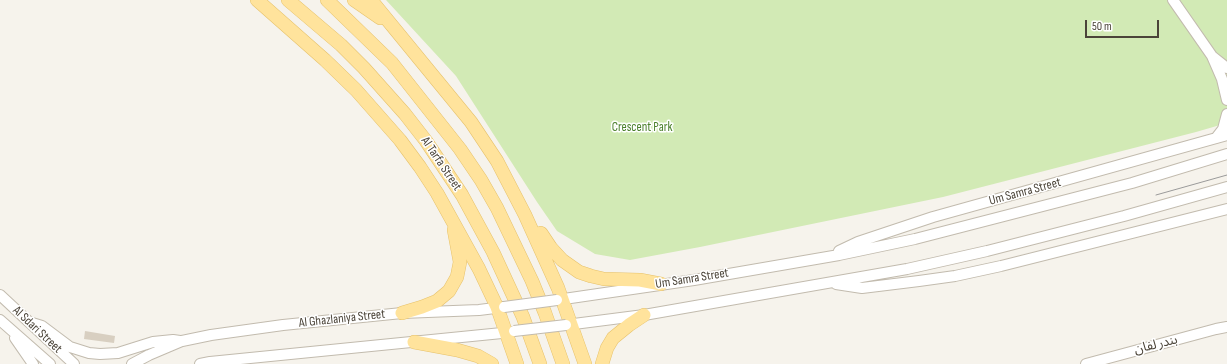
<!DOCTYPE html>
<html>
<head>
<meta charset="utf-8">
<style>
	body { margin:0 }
	#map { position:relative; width:1227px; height:364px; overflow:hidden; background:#f6f3ec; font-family:"Sofia Sans Condensed",sans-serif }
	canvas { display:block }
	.scale { position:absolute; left:1085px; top:20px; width:74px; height:18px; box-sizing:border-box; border:2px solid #4b4439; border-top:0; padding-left:5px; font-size:12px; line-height:14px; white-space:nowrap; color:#4b4439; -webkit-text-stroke:3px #fff; paint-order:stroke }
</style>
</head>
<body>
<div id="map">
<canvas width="1227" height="364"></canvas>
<div class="scale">50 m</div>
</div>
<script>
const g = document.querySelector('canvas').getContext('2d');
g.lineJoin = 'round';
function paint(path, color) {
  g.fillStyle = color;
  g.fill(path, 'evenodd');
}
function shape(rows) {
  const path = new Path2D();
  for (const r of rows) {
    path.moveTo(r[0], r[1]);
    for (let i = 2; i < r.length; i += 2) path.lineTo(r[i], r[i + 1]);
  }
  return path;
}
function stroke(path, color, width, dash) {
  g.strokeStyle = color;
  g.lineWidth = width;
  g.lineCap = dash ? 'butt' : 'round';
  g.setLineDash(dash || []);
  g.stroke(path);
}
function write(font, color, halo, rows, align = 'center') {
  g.font = font + ' "Sofia Sans Condensed","Noto Sans Arabic",sans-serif';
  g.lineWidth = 3;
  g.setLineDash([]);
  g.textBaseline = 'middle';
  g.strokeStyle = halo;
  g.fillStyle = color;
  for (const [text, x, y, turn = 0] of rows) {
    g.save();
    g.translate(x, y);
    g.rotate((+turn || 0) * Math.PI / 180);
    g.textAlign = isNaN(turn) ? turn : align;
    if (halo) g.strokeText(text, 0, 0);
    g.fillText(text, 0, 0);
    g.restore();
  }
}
paint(shape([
	[386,0,1227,0,1227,123,1196,132,943,197,700,247,630,260,595,254,557,231,537,202,456,76]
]), '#d2eab5');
paint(shape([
	[85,331,115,336,114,343,84,339]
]), '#d8cfc1');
const minor = shape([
	[1173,0,1212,56,1222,79,1227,100],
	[1213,57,1227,68],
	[1216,138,1223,129,1227,114],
	[839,251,858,242,933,217,1227,135],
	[836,284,862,288,919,281,955,276,1001,266,1227,209],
	[0,295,74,364],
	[557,300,694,280,839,255,915,239,1132,183,1227,154],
	[0,320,50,364],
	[29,322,42,326,70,347,89,353,100,354,118,353,153,342,173,340,180,341],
	[566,325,644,315,907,269,987,251,1124,216,1227,187],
	[15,338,33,364],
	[132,364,149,355,182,341,211,335,283,325,402,313,479,310,503,307],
	[200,364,210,362,512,332],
	[1086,364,1216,329,1227,327]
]);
const major = shape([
	[257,0,325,60,356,90,400,140,420,167,437,193,479,269,497,307,517,364],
	[288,0,341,45,364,68,405,114,426,141,462,195,493,252,523,317,540,364],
	[327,0,392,63,460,149,481,180,497,208,532,281,545,313,563,364],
	[354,0,380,18],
	[371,0,471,122,497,161,525,215,558,288,585,364],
	[541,233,551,248,562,260,579,272,591,276,604,279,640,280,661,284],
	[402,313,422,307,437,301,449,291,457,277,460,262,454,230],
	[414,342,457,350,478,356,492,364],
	[602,364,607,348,613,338,629,325,644,315]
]);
stroke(minor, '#c2bbae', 12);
stroke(major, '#e6c16a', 14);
stroke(minor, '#fff', 10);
stroke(major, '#ffe39c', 13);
stroke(shape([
	[1156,195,1227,175]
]), '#9a9a9a', 1);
const minorBridge = shape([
	[504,307,557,300],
	[514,331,566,325]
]);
stroke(minorBridge, '#c2bbae', 12, []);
stroke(minorBridge, '#fff', 10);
write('13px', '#4a7f2a', '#fff', [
	["Crescent Park",642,128]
]);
write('13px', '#4b4439', '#fff', [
	["Al Tarfa Street",441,164,56],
	["Um Samra Street",1025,192,-15],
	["Um Samra Street",692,279,-9],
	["Al Ghazlaniya Street",342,319,-6],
	["Al Sdari Street",37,330,43],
	["بندر لفان",1156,345,-14]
]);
</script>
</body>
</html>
